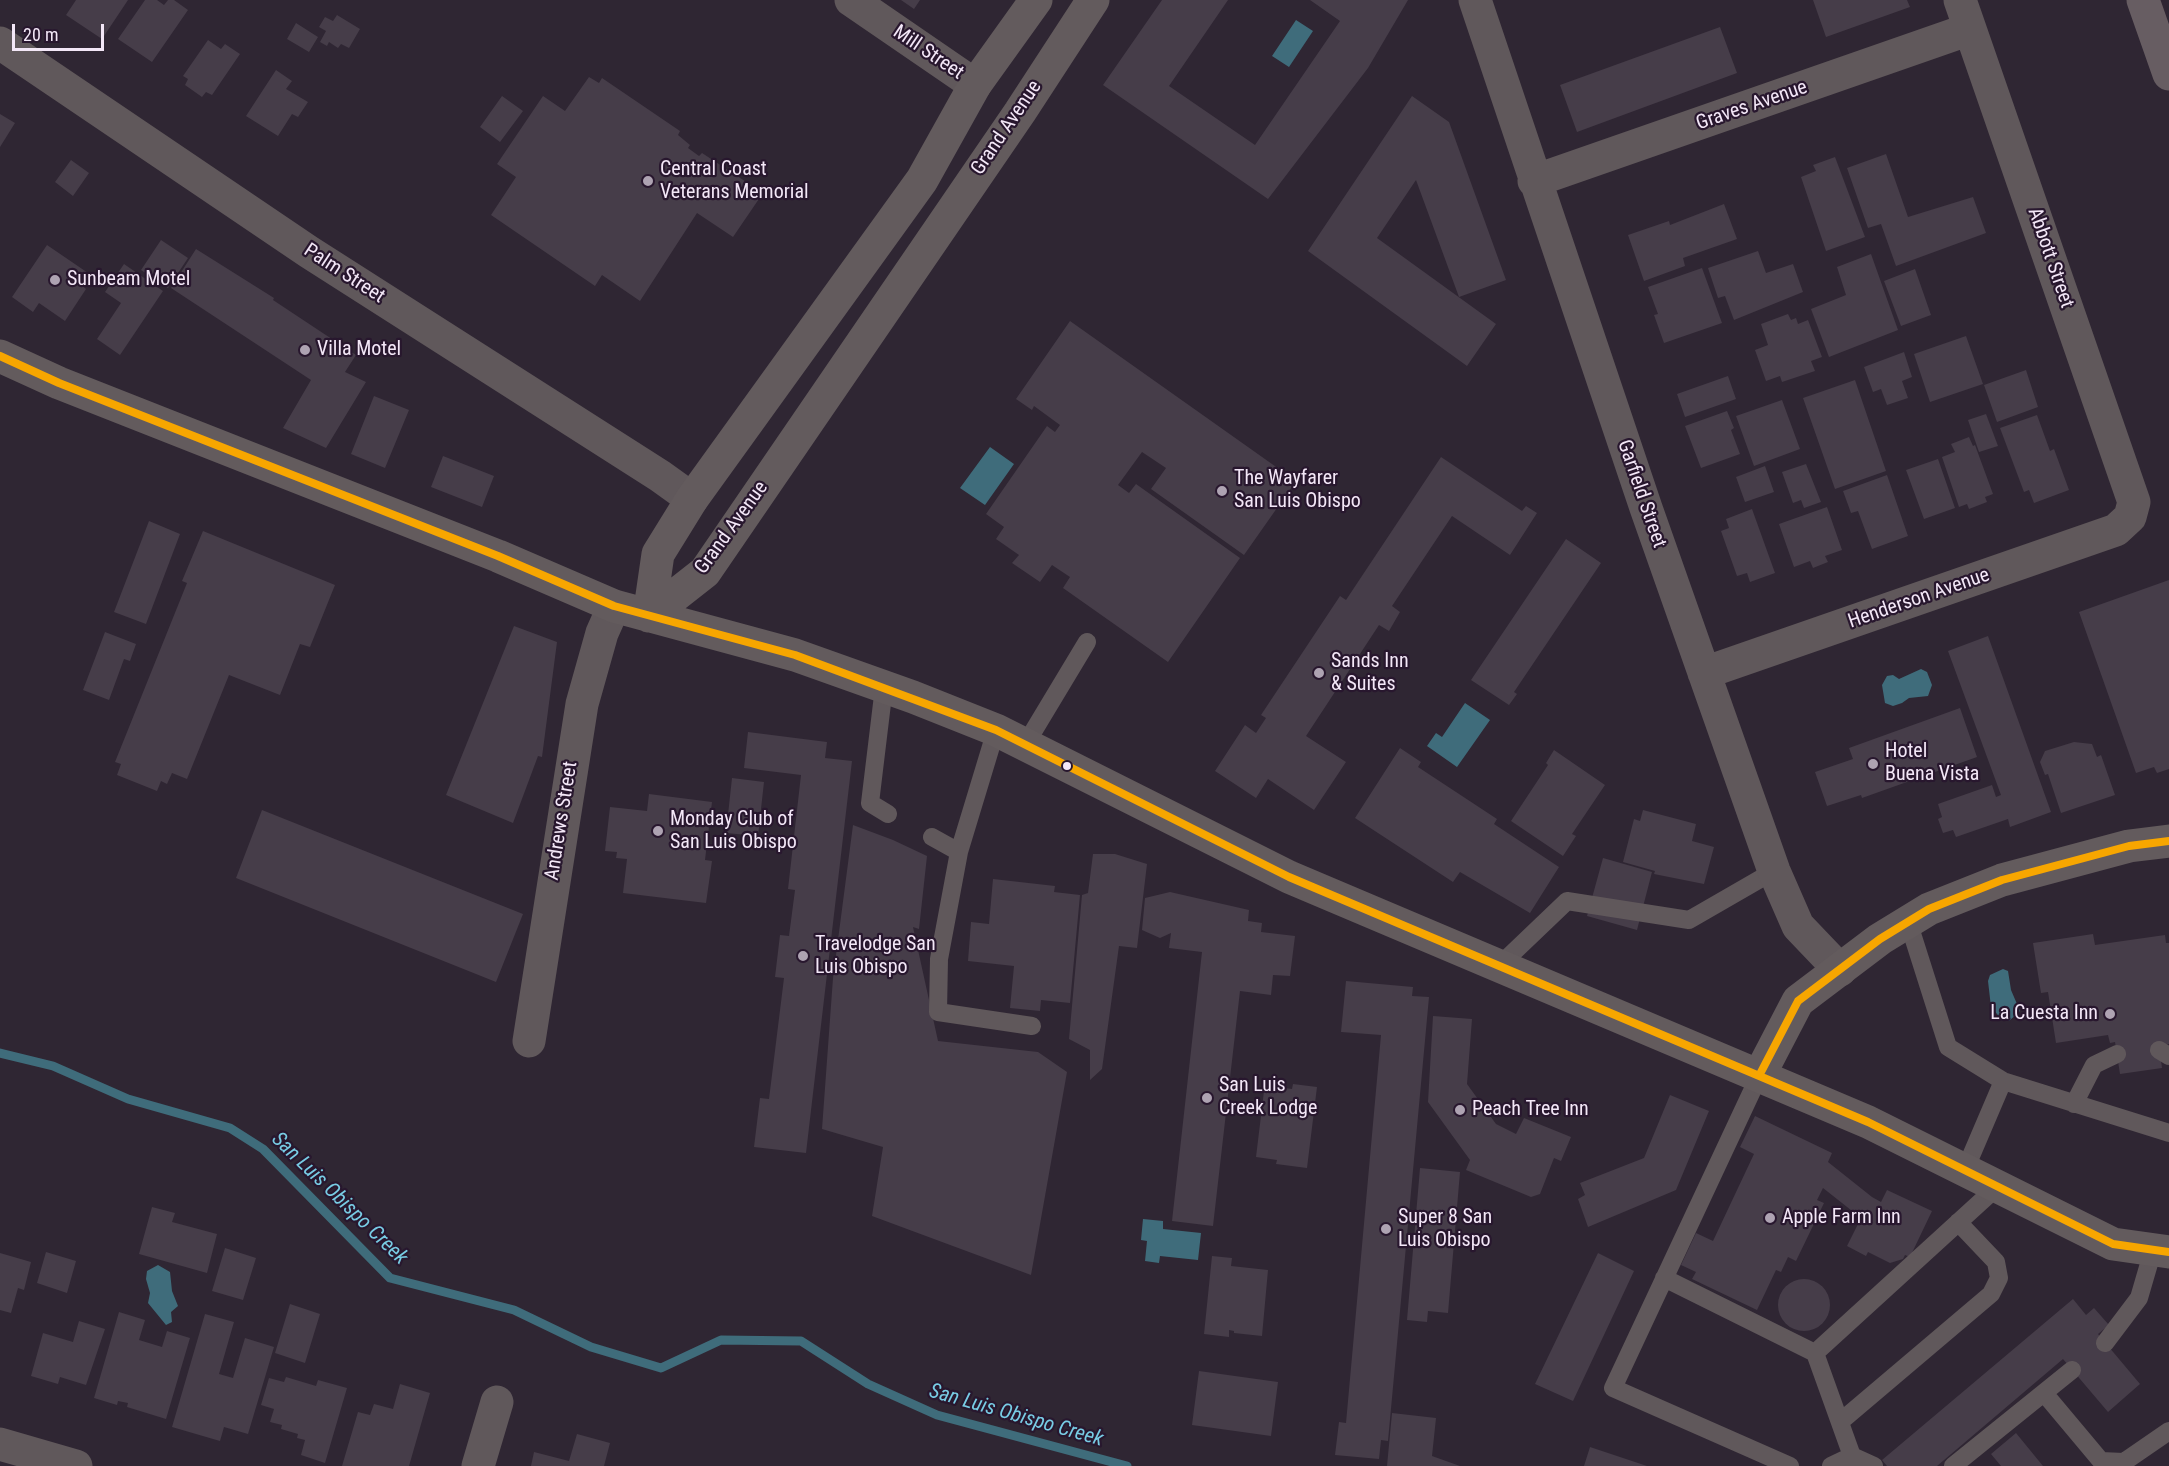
<!DOCTYPE html>
<html>
<head>
<meta charset="utf-8">
<style>
	body { margin:0 }
	#map { position:relative; width:2169px; height:1466px; overflow:hidden; background:#2f2633; font-family:"Roboto Condensed",sans-serif }
	canvas { display:block }
	.scale { position:absolute; left:12px; top:24px; width:92px; height:27px; box-sizing:border-box; border:3px solid #f3e7f7; border-top:0; padding-left:8px; font-size:18px; line-height:21px; white-space:nowrap; color:#f3e7f7; -webkit-text-stroke:4px #28172e; paint-order:stroke }
</style>
</head>
<body>
<div id="map">
<canvas width="2169" height="1466"></canvas>
<div class="scale">20 m</div>
</div>
<script>
const g = document.querySelector('canvas').getContext('2d');
g.lineJoin = 'round';
function paint(path, color) {
  g.fillStyle = color;
  g.fill(path, 'evenodd');
}
function shape(rows) {
  const path = new Path2D();
  for (const r of rows) {
    if (r.length === 3) {
      path.moveTo(r[0] + r[2], r[1]);
      path.arc(r[0], r[1], r[2], 0, 2 * Math.PI);
      continue;
    }
    path.moveTo(r[0], r[1]);
    for (let i = 2; i < r.length; i += 2) path.lineTo(r[i], r[i + 1]);
  }
  return path;
}
function stroke(path, color, width, dash) {
  g.strokeStyle = color;
  g.lineWidth = width;
  g.lineCap = dash ? 'butt' : 'round';
  g.setLineDash(dash || []);
  g.stroke(path);
}
function write(font, color, halo, rows, align = 'center') {
  g.font = font + ' "Roboto Condensed",sans-serif';
  g.lineWidth = 4.5;
  g.setLineDash([]);
  g.textBaseline = 'middle';
  g.strokeStyle = halo;
  g.fillStyle = color;
  for (const [text, x, y, turn = 0] of rows) {
    g.save();
    g.translate(x, y);
    g.rotate((+turn || 0) * Math.PI / 180);
    g.textAlign = isNaN(turn) ? turn : align;
    if (halo) g.strokeText(text, 0, 0);
    g.fillText(text, 0, 0);
    g.restore();
  }
}
paint(shape([
	[1296,20,1313,31,1289,67,1272,56],
	[990,447,1014,464,985,505,960,488],
	[1921,669,1927,672,1932,685,1928,696,1909,698,1902,703,1893,706,1885,703,1882,685,1887,676,1893,675,1899,679],
	[1465,703,1490,720,1457,767,1427,746,1436,733,1442,737],
	[2003,969,2008,971,2011,990,2020,1011,2009,1021,2003,1021,1991,1007,1988,981,1990,975],
	[1143,1219,1163,1221,1163,1229,1201,1233,1198,1260,1160,1256,1159,1263,1145,1261,1147,1241,1141,1240],
	[158,1265,170,1272,172,1291,178,1306,171,1312,172,1322,166,1325,148,1303,150,1293,146,1279,147,1271]
]), '#3f6c7b');
stroke(shape([
	[0,1053,53,1066,128,1099,230,1128,263,1149,390,1278,514,1310,591,1347,661,1368,721,1340,801,1341,868,1384,937,1415,1127,1466]
]), '#3f6c7b', 9);
paint(shape([
	[76,0,128,0,102,39,66,15],
	[145,0,157,0,164,5,168,0,174,0,188,10,152,62,118,39],
	[901,0,920,0,914,9],
	[1162,0,1228,0,1169,86,1255,145,1340,21,1310,0,1408,0,1368,68,1268,199,1103,85],
	[1813,0,1907,0,1910,7,1826,37],
	[337,15,360,29,349,48,341,44,338,48,329,42,327,46,320,42,326,31,319,27,325,17,333,21],
	[296,23,318,37,309,52,287,39],
	[1720,27,1737,73,1577,132,1560,85],
	[208,40,221,49,225,44,240,54,212,95,206,92,202,97,185,85,188,79,183,76],
	[276,70,292,81,286,89,308,102,298,117,292,114,278,136,246,116],
	[589,77,599,83,602,78,680,131,678,135,690,145,688,148,699,156,702,153,763,193,733,237,697,213,640,301,602,275,595,286,491,215,516,177,497,164,543,96,565,111],
	[502,96,523,111,500,142,480,127],
	[1412,96,1449,122,1506,280,1459,297,1416,180,1377,238,1496,324,1467,366,1308,251],
	[0,114,15,123,0,147],
	[1886,154,1908,217,1973,197,1986,233,1896,266,1881,224,1868,228,1847,168],
	[1835,157,1865,237,1826,251,1801,177,1816,171,1813,165],
	[71,160,89,173,73,196,55,182],
	[1724,204,1737,239,1683,258,1685,266,1644,281,1628,235,1669,221,1670,225],
	[161,240,188,258,168,288,141,270],
	[47,245,91,275,83,286,86,289,65,321,39,303,33,312,12,297],
	[196,249,274,298,273,300,356,355,345,372,366,382,326,448,283,428,311,380,171,288],
	[1758,251,1766,273,1793,264,1803,292,1734,320,1725,296,1718,298,1708,268],
	[1871,254,1898,330,1829,357,1811,309,1846,295,1837,267],
	[124,264,163,291,120,355,97,339,121,303,105,292],
	[1702,268,1722,323,1664,343,1654,315,1658,314,1648,287],
	[1915,269,1931,315,1901,326,1884,281],
	[1788,314,1791,320,1796,318,1798,324,1808,320,1822,357,1811,361,1815,371,1782,382,1780,376,1766,381,1755,350,1768,345,1761,324],
	[1070,321,1296,481,1244,555,1151,489,1166,468,1142,452,1118,485,1129,493,1136,484,1240,558,1168,662,1063,588,1070,577,1052,565,1040,582,1012,563,1019,555,996,539,1004,527,986,514,1047,426,1055,432,1060,425,1034,406,1032,410,1016,399],
	[1966,336,1983,384,1930,402,1914,354],
	[1904,352,1912,377,1902,381,1908,398,1887,405,1881,389,1873,392,1864,367],
	[2026,370,2038,407,1997,422,1984,385],
	[1728,376,1736,399,1685,417,1677,394],
	[1855,380,1886,471,1835,489,1803,398],
	[374,396,409,410,385,468,351,454],
	[1782,400,1800,449,1754,466,1736,416],
	[1727,411,1734,428,1731,430,1740,454,1701,468,1685,426],
	[1986,414,1998,446,1979,452,1968,420],
	[2037,415,2050,451,2054,449,2069,490,2034,503,2029,490,2024,492,2000,428],
	[1969,437,1973,446,1975,445,1993,494,1985,497,1987,502,1969,509,1967,504,1959,507,1942,457,1955,452,1951,444],
	[443,456,494,476,482,507,431,487],
	[1441,457,1522,511,1526,506,1537,513,1510,555,1452,516,1392,606,1400,612,1389,631,1379,625,1306,736,1346,762,1314,810,1268,779,1256,798,1215,771,1245,725,1256,733,1266,718,1261,715,1340,596,1346,600],
	[1938,459,1955,508,1924,519,1906,470],
	[1806,464,1821,502,1804,508,1801,500,1793,503,1782,472],
	[1765,466,1774,492,1745,502,1736,477],
	[1887,475,1908,536,1872,549,1858,511,1851,513,1843,491],
	[1827,507,1842,550,1825,556,1828,562,1813,568,1810,561,1794,567,1779,524],
	[1752,509,1775,573,1750,582,1747,573,1737,576,1721,531,1729,528,1726,519],
	[149,521,180,534,146,624,114,612],
	[203,531,335,585,310,647,300,644,280,695,229,675,187,779,172,773,167,784,161,781,157,791,117,775,121,764,115,762,187,583,182,581],
	[1566,539,1601,563,1514,692,1517,694,1509,705,1471,680],
	[2169,580,2169,769,2157,773,2154,767,2136,773,2079,612],
	[514,626,557,642,542,757,538,756,513,823,446,795],
	[105,632,136,644,130,661,124,659,109,700,83,690],
	[1988,636,2051,812,2010,827,2008,819,1956,837,1953,830,1943,833,1938,819,1942,817,1938,804,1992,785,1996,797,2001,795,1948,651],
	[1960,708,1977,757,1862,798,1861,795,1827,806,1815,772,1853,759,1849,748],
	[748,732,827,742,825,758,852,761,806,1153,754,1147,760,1098,769,1099,784,978,775,977,780,935,789,936,795,890,788,889,801,775,744,768],
	[2074,742,2092,744,2097,757,2101,755,2115,795,2061,813,2048,774,2045,775,2040,762,2045,751],
	[1400,748,1421,762,1418,767,1497,819,1494,824,1559,867,1530,913,1460,872,1453,882,1355,818],
	[1554,750,1605,785,1572,834,1576,836,1563,856,1511,821,1548,765,1546,763],
	[732,778,764,782,758,836,726,833],
	[649,794,712,802,705,860,712,861,706,903,623,893,627,859,616,858,617,852,605,851,610,807,647,811],
	[262,810,523,914,496,982,236,878],
	[1643,810,1696,824,1692,841,1714,847,1704,884,1654,874,1655,871,1623,862,1634,819,1640,821],
	[853,825,893,840,927,856,919,929,913,927,938,1041,1038,1052,1067,1072,1031,1275,872,1216,883,1147,822,1129,833,978],
	[1093,854,1115,854,1147,864,1137,948,1119,946,1102,1069,1090,1080,1090,1050,1069,1039,1082,895,1088,893],
	[1603,858,1652,872,1637,930,1587,916],
	[993,879,1055,886,1054,892,1080,895,1070,1003,1041,1000,1040,1011,1010,1008,1014,966,968,961,971,922,989,924],
	[1170,892,1249,910,1248,921,1262,923,1261,932,1295,936,1290,976,1273,975,1271,995,1240,991,1213,1226,1172,1221,1202,952,1169,948,1171,933,1160,938,1142,930,1145,898],
	[2093,934,2095,945,2165,935,2166,943,2169,943,2169,1044,2159,1046,2162,1068,2120,1074,2115,1042,2110,1043,2108,1035,2056,1043,2048,992,2041,993,2033,943],
	[1346,981,1413,987,1412,996,1429,997,1388,1441,1381,1440,1379,1459,1335,1455,1339,1422,1346,1423,1381,1035,1341,1032],
	[1433,1016,1472,1019,1467,1084,1496,1124,1516,1134,1524,1118,1571,1137,1561,1161,1554,1158,1540,1194,1531,1197,1466,1170,1470,1160,1428,1102],
	[1293,1084,1317,1087,1307,1168,1276,1164,1277,1160,1256,1157,1264,1091,1283,1093,1284,1088,1292,1089],
	[1670,1095,1709,1111,1676,1190,1588,1227,1578,1199,1585,1195,1580,1183,1644,1158],
	[1755,1116,1832,1153,1828,1162,1872,1197,1881,1202,1887,1190,1932,1211,1910,1257,1905,1255,1903,1259,1890,1263,1868,1252,1866,1256,1847,1246,1861,1218,1823,1188,1817,1200,1824,1203,1796,1261,1788,1257,1781,1272,1776,1270,1757,1310,1692,1279,1696,1272,1681,1265,1696,1233,1713,1241,1754,1154,1740,1147],
	[1420,1168,1460,1172,1448,1313,1428,1311,1427,1322,1407,1320],
	[152,1207,175,1213,172,1222,217,1234,207,1273,139,1254],
	[225,1248,256,1258,243,1300,212,1291],
	[46,1252,76,1261,67,1293,37,1283],
	[0,1253,31,1262,24,1290,18,1288,11,1313,0,1310],
	[1598,1253,1634,1271,1573,1401,1535,1384],
	[1212,1256,1232,1258,1231,1266,1268,1270,1262,1336,1234,1333,1234,1331,1229,1330,1229,1337,1204,1334],
	[1804,1305,26],
	[2073,1299,2086,1315,2094,1308,2109,1325,2098,1334,2140,1384,2108,1412,2063,1359,1937,1466,1887,1466,1882,1460],
	[290,1304,320,1314,305,1363,275,1353],
	[119,1312,145,1320,139,1340,162,1347,167,1331,190,1338,166,1419,127,1407,128,1403,118,1401,117,1405,94,1398],
	[205,1314,234,1322,219,1374,233,1378,245,1338,274,1347,248,1434,224,1427,220,1441,172,1427],
	[79,1321,105,1329,86,1385,60,1377,58,1384,31,1376,43,1333,73,1342],
	[1199,1371,1278,1382,1271,1436,1192,1425],
	[286,1377,316,1386,318,1380,347,1388,325,1463,301,1455,305,1440,297,1438,298,1434,281,1429,282,1425,270,1422,274,1409,261,1405,269,1378,284,1382],
	[400,1384,430,1393,409,1466,342,1466,358,1412,370,1415,374,1404,393,1409],
	[1392,1413,1436,1418,1432,1456,1460,1466,1387,1466],
	[2016,1433,2043,1466,2001,1466,1991,1454],
	[577,1434,610,1443,604,1466,531,1466,534,1452,569,1461],
	[1590,1447,1647,1466,1584,1466]
]), '#463d49');
stroke(shape([
	[884,687,870,803,888,814],
	[996,730,959,852,939,959,938,1012,1032,1026],
	[1025,745,1087,642],
	[932,837,959,852],
	[1908,921,1948,1047,2003,1081,1965,1170],
	[1499,966,1567,901,1689,920,1774,871],
	[2159,1050,2169,1056],
	[1760,1074,1613,1388,1790,1466],
	[2003,1081,2169,1133],
	[2074,1104,2094,1065,2117,1054],
	[1664,1278,1815,1353,1997,1187],
	[2105,1343,2139,1298,2153,1250],
	[1815,1353,1852,1456,1874,1466],
	[2044,1393,2101,1461,2124,1462,2169,1431],
	[1840,1422,1991,1294,1999,1278,1996,1262,1958,1222],
	[1831,1466,1852,1456],
	[1953,1466,2072,1370]
]), '#60585b', 18);
stroke(shape([
	[851,0,975,85],
	[1475,0,1646,508,1774,871,1798,926,1840,970],
	[0,43,309,252,660,476,692,499],
	[1534,181,1970,29],
	[1704,673,2116,530,2130,517,2134,502,1960,0],
	[529,1041,582,704,602,633,614,606],
	[0,1444,76,1466],
	[478,1466,497,1402]
]), '#60585b', 33);
stroke(shape([
	[0,356,59,383,498,556,614,606,795,655,913,697,996,730,1289,877,1868,1122,2113,1244,2169,1252],
	[649,616,705,572,1020,112,1093,0],
	[649,616,658,554,692,499,922,180,975,85,1036,0],
	[1760,1074,1798,1001,1880,939,1929,909,2002,880,2129,846,2169,841]
]), '#635b5d', 33);
stroke(shape([
	[2143,0,2169,74]
]), '#675d62', 33);
stroke(shape([
	[0,356,59,383,498,556,614,606,795,655,996,730,1289,877,1868,1122,2113,1244,2169,1252],
	[1760,1074,1798,1001,1880,939,1929,909,2002,880,2129,846,2169,841]
]), '#f7a600', 8);
for (const [x, y, r, color] of [
	[648,181,6,"#aea3b2"],
	[55,280,6,"#aea3b2"],
	[305,350,6,"#aea3b2"],
	[1222,491,6,"#aea3b2"],
	[1319,673,6,"#aea3b2"],
	[1873,764,6,"#aea3b2"],
	[1067,766,5,"#f3e7f7"],
	[658,831,6,"#aea3b2"],
	[803,956,6,"#aea3b2"],
	[2110,1014,6,"#aea3b2"],
	[1207,1098,6,"#aea3b2"],
	[1460,1110,6,"#aea3b2"],
	[1770,1218,6,"#aea3b2"],
	[1386,1229,6,"#aea3b2"]
]) {
  const dot = new Path2D();
  dot.arc(x, y, r, 0, 2 * Math.PI);
  g.fillStyle = color;
  g.fill(dot);
  stroke(dot, '#28172e', 2);
}
write('20px', '#f3e7f7', '#28172e', [
	["Mill Street",928,53,34],
	["Graves Avenue",1752,106,-19],
	["Grand Avenue",1007,128,-56],
	["Abbott Street",2050,258,71],
	["Palm Street",344,274,33],
	["Garfield Street",1641,494,71],
	["Grand Avenue",732,528,-54],
	["Henderson Avenue",1919,599,-19],
	["Andrews Street",562,821,-81]
]);
write('20px', '#f3e7f7', '#28172e', [
	["Central Coast",660,170],
	["Veterans Memorial",660,193],
	["Sunbeam Motel",67,280],
	["Villa Motel",317,350],
	["The Wayfarer",1234,479],
	["San Luis Obispo",1234,502],
	["Sands Inn",1331,662],
	["& Suites",1331,685],
	["Hotel",1885,752],
	["Buena Vista",1885,775],
	["Monday Club of",670,820],
	["San Luis Obispo",670,843],
	["Travelodge San",815,945],
	["Luis Obispo",815,968],
	["La Cuesta Inn",2098,1014,"right"],
	["San Luis",1219,1086],
	["Creek Lodge",1219,1109],
	["Peach Tree Inn",1472,1110],
	["Super 8 San",1398,1218],
	["Luis Obispo",1398,1241],
	["Apple Farm Inn",1782,1218]
], 'left');
write('italic 21px', '#78cce4', '#28172e', [
	["San Luis Obispo Creek",339,1199,44],
	["San Luis Obispo Creek",1016,1416,16]
]);
</script>
</body>
</html>
